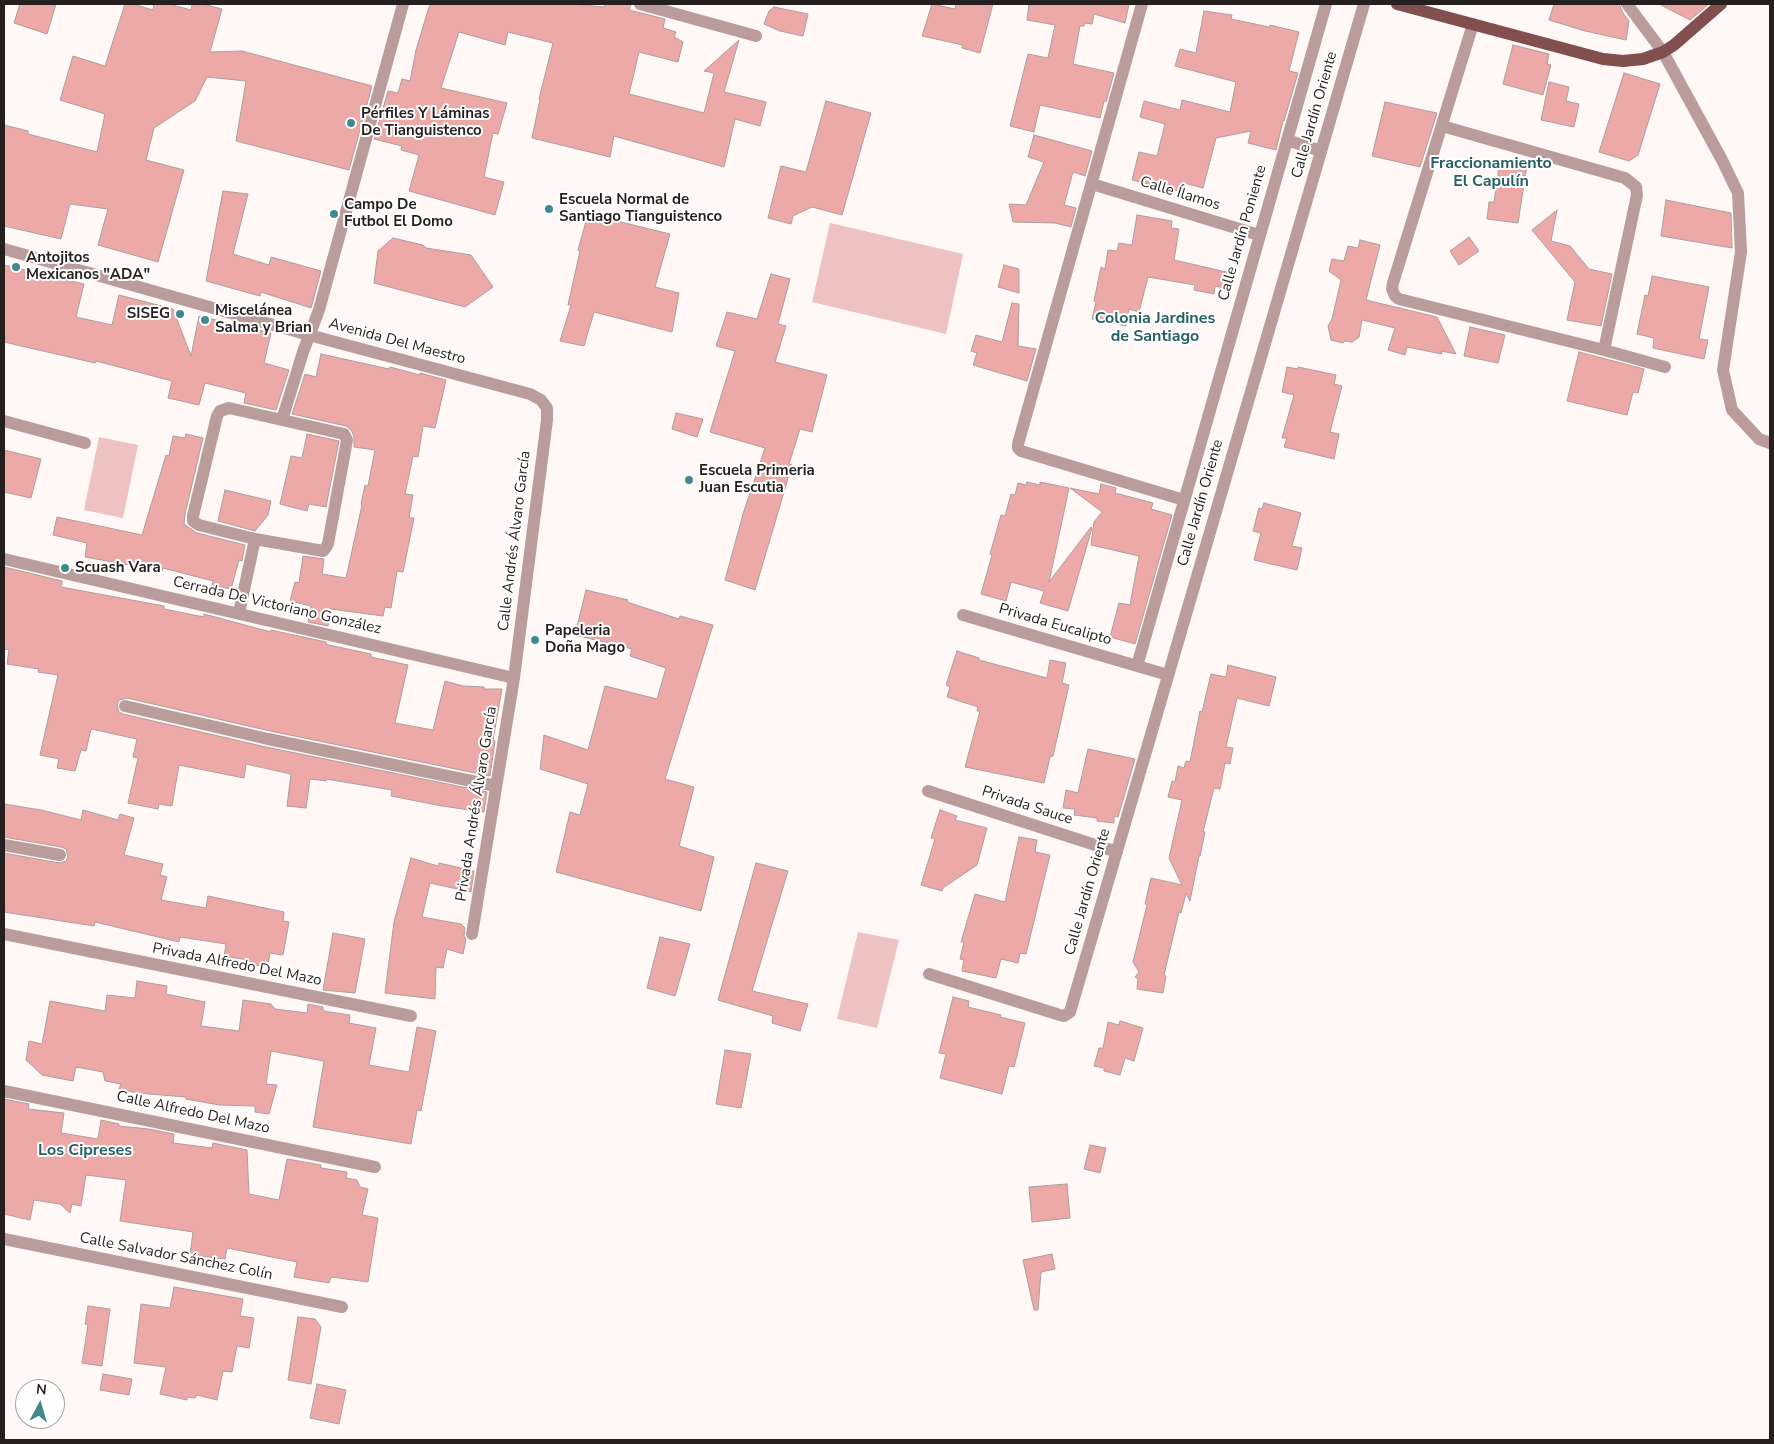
<!DOCTYPE html>
<html>
<head>
<meta charset="utf-8">
<style>
	body { margin:0 }
	#map { position:relative; width:1774px; height:1444px; overflow:hidden; background:#fff8f7; font-family:"Nunito Sans",sans-serif }
	canvas { display:block }
	.frame { position:absolute; inset:0; border:5px solid #261f1f; pointer-events:none }
	.north { position:absolute; left:15px; top:1379px; width:50px; height:50px; box-sizing:border-box; background:#fff; border:1px solid #a8a5a5; border-radius:50%; rotate:6deg; font-size:14px; font-weight:700; line-height:20px; text-align:center; color:#261f1f }
	.north::after { content:''; display:block; margin:auto; width:18px; height:22px; background:#41898e; clip-path:polygon(50% 0,100% 100%,50% 72%,0 100%) }
</style>
</head>
<body>
<div id="map">
<canvas width="1774" height="1444"></canvas>
<div class="frame"></div>
<div class="north">N</div>
</div>
<script>
const g = document.querySelector('canvas').getContext('2d');
g.lineJoin = 'round';
function paint(path, color) {
  g.fillStyle = color;
  g.fill(path, 'evenodd');
}
function shape(rows) {
  const path = new Path2D();
  for (const r of rows) {
    path.moveTo(r[0], r[1]);
    for (let i = 2; i < r.length; i += 2) path.lineTo(r[i], r[i + 1]);
  }
  return path;
}
function stroke(path, color, width, dash) {
  g.strokeStyle = color;
  g.lineWidth = width;
  g.lineCap = dash ? 'butt' : 'round';
  g.setLineDash(dash || []);
  g.stroke(path);
}
function write(font, color, halo, rows, align = 'center') {
  g.font = font + ' "Nunito Sans",sans-serif';
  g.lineWidth = 4;
  g.setLineDash([]);
  g.textBaseline = 'middle';
  g.strokeStyle = halo;
  g.fillStyle = color;
  for (const [text, x, y, turn = 0] of rows) {
    g.save();
    g.translate(x, y);
    g.rotate((+turn || 0) * Math.PI / 180);
    g.textAlign = isNaN(turn) ? turn : align;
    if (halo) g.strokeText(text, 0, 0);
    g.fillText(text, 0, 0);
    g.restore();
  }
}
paint(shape([
	[830,223,963,254,946,334,812,302],
	[99,437,138,445,123,518,84,510],
	[858,932,899,940,877,1028,837,1019]
]), '#edc2c0');
const building = shape([
	[20,4,56,4,47,34,14,23,20,4],
	[125,4,133,4,153,10,154,4,169,4,191,10,192,4,203,4,222,9,210,52,242,51,372,86,349,170,236,141,246,81,207,77,195,101,154,128,146,160,184,170,158,262,98,245,108,209,70,204,61,239,4,226,4,125,28,131,28,134,97,152,105,114,60,100,73,56,105,66,125,4],
	[430,4,574,4,604,7,605,4,631,4,629,10,665,19,663,28,676,32,674,37,683,42,678,62,639,52,629,94,704,113,714,73,704,71,739,40,724,92,766,102,760,126,735,119,724,167,614,136,610,157,532,138,540,99,539,99,553,43,508,32,505,45,459,32,441,88,507,103,498,134,493,133,484,177,504,182,495,215,409,191,419,155,401,150,402,146,374,139,388,91,398,93,402,79,410,81,416,50,430,4],
	[932,4,955,9,956,4,993,4,980,53,962,48,963,45,922,36,932,4],
	[1029,4,1129,4,1125,23,1094,14,1092,24,1085,23,1084,26,1080,26,1073,64,1114,73,1106,102,1104,101,1100,118,1040,105,1034,132,1010,126,1028,54,1048,58,1055,25,1027,20,1029,4],
	[1554,4,1619,4,1623,13,1629,21,1626,40,1585,31,1549,20,1554,4],
	[1659,4,1709,4,1690,20,1659,4],
	[774,7,808,14,803,36,780,31,764,24,769,11,774,7],
	[1204,11,1232,15,1231,19,1269,27,1270,25,1299,32,1289,71,1298,73,1284,121,1283,121,1276,150,1248,143,1251,131,1216,138,1203,188,1184,183,1182,192,1132,180,1139,152,1157,156,1165,124,1140,117,1144,101,1180,110,1182,100,1230,112,1236,82,1175,66,1180,49,1196,53,1204,11],
	[1513,45,1549,54,1547,64,1551,65,1543,95,1503,84,1513,45],
	[1624,73,1660,84,1638,155,1629,161,1599,152,1624,73],
	[1549,82,1569,87,1566,101,1579,104,1574,127,1541,120,1549,82],
	[826,101,871,113,842,215,812,207,793,216,791,224,768,218,781,166,806,172,826,101],
	[1385,102,1437,113,1420,167,1372,156,1385,102],
	[1034,135,1092,151,1085,176,1073,172,1064,205,1076,208,1071,227,1055,223,1013,222,1009,204,1026,205,1044,162,1028,157,1034,135],
	[1500,160,1527,165,1518,223,1487,219,1489,202,1494,202,1500,160],
	[223,191,248,194,233,254,269,265,271,257,321,271,311,308,261,292,260,296,206,281,223,191],
	[1666,200,1731,213,1732,248,1661,236,1666,200],
	[1557,210,1551,241,1570,246,1589,269,1612,274,1601,326,1567,320,1575,282,1532,230,1557,210],
	[588,214,670,234,655,287,679,293,672,332,594,312,584,346,560,341,571,305,568,305,580,251,578,250,588,214],
	[1137,215,1172,221,1171,228,1179,229,1174,260,1231,273,1228,289,1215,286,1214,294,1194,290,1195,285,1148,277,1139,312,1129,309,1126,326,1092,319,1096,302,1094,301,1101,267,1105,269,1108,250,1117,251,1119,243,1132,245,1137,215],
	[1469,237,1479,251,1459,265,1450,251,1469,237],
	[393,238,423,245,426,248,471,255,493,287,465,307,374,283,378,251,393,238],
	[1360,240,1380,245,1366,300,1437,317,1456,354,1441,351,1442,354,1407,347,1405,355,1388,350,1395,328,1362,320,1359,337,1352,342,1345,341,1343,343,1331,340,1328,326,1332,319,1341,280,1329,271,1332,259,1344,261,1348,246,1358,248,1360,240],
	[4,265,84,284,76,317,112,325,119,295,173,309,191,356,199,316,271,333,264,363,289,370,276,410,244,403,246,393,205,383,199,405,168,398,172,381,96,361,95,363,4,342,4,265],
	[1004,265,1019,269,1019,293,998,287,1004,265],
	[771,274,790,279,778,324,786,326,775,362,827,375,812,432,800,429,789,464,792,465,755,590,725,580,743,514,765,448,710,432,735,351,716,346,727,312,757,319,771,274],
	[1652,276,1709,287,1699,339,1708,340,1704,359,1653,348,1654,338,1637,334,1645,295,1648,296,1652,276],
	[1012,303,1019,304,1018,346,1036,349,1027,381,973,365,977,353,971,351,976,335,1002,342,1012,303],
	[1470,327,1505,335,1498,363,1464,356,1470,327],
	[1579,352,1644,369,1638,393,1633,392,1627,415,1567,401,1579,352],
	[321,354,389,369,390,367,420,375,420,373,446,380,435,428,423,426,418,457,413,456,405,494,413,495,409,518,414,518,403,572,397,571,391,608,385,607,383,616,331,609,328,626,308,622,311,606,290,601,295,582,299,583,303,556,324,559,322,574,346,578,362,505,361,504,365,485,368,486,375,450,354,447,354,436,351,430,346,426,292,414,305,374,316,377,321,354],
	[1287,367,1298,369,1298,367,1336,375,1334,384,1342,386,1330,432,1339,434,1334,459,1284,447,1287,438,1282,438,1294,395,1282,392,1287,367],
	[676,413,703,419,697,437,672,429,676,413],
	[186,434,203,438,185,514,184,524,197,533,245,545,242,561,239,560,231,589,212,585,213,581,163,568,162,571,85,557,87,543,53,535,57,517,142,535,166,455,169,456,173,436,185,438,186,434],
	[307,434,339,441,326,507,309,504,307,511,280,504,291,456,302,458,307,434],
	[4,450,41,459,31,498,4,492,4,450],
	[1027,482,1040,485,1040,482,1069,488,1049,582,1091,527,1092,528,1068,611,1040,603,1044,591,1011,582,1006,601,981,594,992,555,990,554,1001,515,1005,516,1011,494,1015,495,1018,483,1026,485,1027,482],
	[1101,484,1116,488,1115,493,1153,503,1151,509,1172,515,1135,644,1110,637,1119,603,1130,605,1139,556,1091,545,1094,522,1102,512,1070,488,1099,494,1101,484],
	[225,490,271,501,268,515,255,531,218,521,225,490],
	[1264,503,1301,513,1292,546,1302,548,1297,570,1254,560,1261,533,1253,531,1259,508,1262,509,1264,503],
	[4,567,62,581,61,587,164,606,164,609,204,617,204,614,271,632,271,630,326,642,326,644,329,645,371,654,371,657,408,665,395,723,433,730,445,681,463,686,484,687,484,689,502,689,493,740,495,741,490,776,270,731,127,698,119,700,117,705,119,712,123,714,266,747,487,792,484,812,442,806,391,796,392,790,326,779,326,781,310,779,306,808,287,806,291,774,246,764,244,778,179,765,172,806,159,804,158,809,128,803,138,758,133,757,137,739,91,729,86,751,81,750,75,771,57,768,59,759,40,755,58,675,38,672,39,669,7,664,9,650,4,649,4,567],
	[586,590,628,600,627,602,679,619,680,616,713,625,665,779,694,787,679,846,714,857,701,911,556,872,570,812,580,815,588,784,540,769,544,735,588,750,605,686,657,699,666,668,630,656,632,649,575,635,586,590],
	[957,651,979,658,979,660,1047,678,1050,660,1066,663,1062,683,1069,685,1053,756,1050,757,1044,783,965,767,980,711,977,711,978,707,947,697,950,687,946,685,957,651],
	[1228,665,1276,677,1269,706,1237,698,1226,747,1233,748,1230,764,1225,763,1220,789,1214,788,1203,832,1205,832,1200,856,1199,856,1190,901,1186,893,1181,913,1179,912,1164,975,1166,976,1163,993,1137,989,1138,979,1135,977,1139,972,1133,962,1147,905,1145,904,1151,878,1182,885,1169,858,1182,800,1168,797,1172,781,1175,782,1178,766,1184,768,1186,761,1190,762,1200,711,1202,712,1211,674,1226,677,1228,665],
	[1088,749,1135,759,1118,817,1114,816,1114,823,1097,821,1097,818,1074,815,1075,809,1063,808,1066,790,1078,793,1088,749],
	[4,804,41,810,81,820,83,810,118,820,120,814,134,818,124,855,163,864,160,875,167,877,161,900,206,908,208,896,284,912,283,921,289,922,283,955,270,953,268,965,250,966,243,959,224,957,226,944,180,937,179,942,95,922,94,926,4,912,4,853,59,863,66,861,68,856,66,849,61,847,4,837,4,804],
	[940,810,957,816,955,820,987,828,977,865,943,888,942,891,921,885,935,839,931,838,940,810],
	[1019,837,1037,840,1035,852,1050,855,1026,954,1020,953,1018,963,1001,959,996,978,962,971,964,960,960,959,964,942,961,942,975,894,1005,902,1019,837],
	[411,858,438,866,439,863,474,871,471,892,430,883,422,917,461,924,465,928,464,936,466,939,463,954,447,949,443,968,436,967,435,999,385,993,394,922,411,858],
	[756,863,788,871,752,991,808,1004,800,1031,772,1023,773,1016,718,1000,756,863],
	[333,933,365,939,355,993,323,990,333,933],
	[660,937,690,944,675,996,647,988,660,937],
	[137,981,167,986,166,994,205,1002,201,1026,239,1031,243,1000,271,1004,275,1009,307,1013,308,1004,323,1007,323,1011,350,1015,349,1023,376,1028,369,1065,409,1072,417,1027,436,1031,421,1111,417,1110,411,1144,313,1127,324,1061,271,1051,266,1084,277,1085,269,1114,255,1112,255,1106,219,1105,186,1099,186,1097,137,1093,119,1089,121,1084,105,1081,103,1072,76,1067,73,1081,42,1075,26,1060,29,1041,42,1044,50,1001,105,1011,107,995,135,998,137,981],
	[953,997,969,1001,968,1007,1001,1015,1000,1017,1025,1023,1014,1067,1009,1066,1002,1094,940,1078,946,1054,939,1053,953,997],
	[1120,1021,1143,1028,1134,1061,1125,1058,1120,1075,1104,1071,1104,1068,1094,1066,1099,1048,1103,1048,1108,1022,1119,1025,1120,1021],
	[725,1050,751,1054,741,1108,716,1104,725,1050],
	[4,1099,29,1104,28,1109,64,1113,61,1133,98,1139,101,1120,119,1124,119,1126,149,1129,174,1134,173,1143,212,1148,213,1143,247,1150,249,1194,279,1200,287,1159,321,1165,321,1168,347,1172,346,1178,357,1180,360,1187,368,1189,362,1215,378,1218,368,1282,331,1277,329,1283,294,1277,297,1262,227,1248,225,1259,190,1255,193,1232,120,1221,126,1180,86,1175,81,1206,72,1204,70,1213,60,1204,34,1200,30,1220,4,1214,4,1099],
	[1090,1145,1106,1148,1100,1173,1084,1169,1090,1145],
	[1067,1184,1070,1218,1032,1222,1029,1187,1067,1184],
	[1052,1254,1055,1269,1041,1272,1038,1310,1034,1310,1023,1260,1052,1254],
	[174,1287,243,1299,240,1316,254,1318,249,1348,237,1346,232,1372,223,1371,217,1400,197,1395,195,1398,187,1397,187,1400,160,1394,166,1367,134,1363,141,1304,170,1308,174,1287],
	[88,1306,110,1309,102,1366,82,1363,88,1325,85,1324,88,1306],
	[298,1317,315,1319,321,1327,311,1384,288,1380,298,1317],
	[103,1374,132,1379,129,1395,100,1390,103,1374],
	[317,1384,346,1390,339,1424,310,1418,317,1384]
]);
paint(building, '#eca9a7');
stroke(building, '#ad9d9c', 1);
stroke(shape([
	[640,4,756,36],
	[1142,4,1018,444,1018,448,1021,451,1184,500],
	[1627,4,1663,52,1722,160,1738,193,1741,252,1723,370,1732,410,1759,439,1770,443],
	[1473,24,1393,283,1392,289,1395,296,1399,299,1604,350,1665,367],
	[1442,126,1625,178,1636,187,1637,195,1604,350],
	[1287,140,1321,151],
	[1092,184,1259,235],
	[4,249,309,335,530,394,541,400,547,408,547,420,514,678,472,934],
	[229,408,344,434,347,440,328,544,325,549,323,551,255,539,199,525,193,521,193,516,217,416,220,411,229,408],
	[282,420,303,352,319,310,403,4],
	[4,421,85,443],
	[4,559,514,678],
	[239,613,255,539],
	[963,615,1168,675],
	[1137,666,1326,4],
	[125,706,268,739,496,786],
	[928,791,1117,852],
	[4,845,60,855],
	[4,934,411,1016],
	[929,974,1060,1015,1064,1016,1070,1012,1364,4],
	[4,1091,375,1167],
	[4,1239,342,1307]
]), '#ba9c9a', 12);
stroke(shape([
	[1397,4,1603,59,1623,61,1643,59,1663,52,1674,45,1721,4]
]), '#804f4e', 12);
for (const [x, y, r, color] of [
	[351,123,5,"#41898e"],
	[549,209,5,"#41898e"],
	[334,214,5,"#41898e"],
	[16,267,5,"#41898e"],
	[180,314,5,"#41898e"],
	[205,320,5,"#41898e"],
	[689,480,5,"#41898e"],
	[65,568,5,"#41898e"],
	[535,640,5,"#41898e"]
]) {
  const dot = new Path2D();
  dot.arc(x, y, r, 0, 2 * Math.PI);
  g.fillStyle = color;
  g.fill(dot);
  stroke(dot, '#fff', 2);
}
write('bold 15px', '#261f1f', '#fff', [
	["Pérfiles Y Láminas",361,114],
	["De Tianguistenco",361,131],
	["Escuela Normal de",559,200],
	["Santiago Tianguistenco",559,217],
	["Campo De",344,205],
	["Futbol El Domo",344,222],
	["Antojitos",26,258],
	["Mexicanos \"ADA\"",26,275],
	["Miscelánea",215,311],
	["Salma y Brian",215,328],
	["SISEG",170,314,"right"],
	["Escuela Primeria",699,471],
	["Juan Escutia",699,488],
	["Scuash Vara",75,568],
	["Papeleria",545,631],
	["Doña Mago",545,648]
], 'left');
write('15px', '#261f1f', '#fff', [
	["Calle Jardín Oriente",1315,115,-74],
	["Calle Ílamos",1180,194,17],
	["Calle Jardín Poniente",1243,233,-74],
	["Avenida Del Maestro",397,342,15],
	["Calle Jardín Oriente",1201,503,-74],
	["Calle Andrés Álvaro García",515,541,-83],
	["Cerrada De Victoriano González",277,606,13],
	["Privada Eucalipto",1055,625,16],
	["Privada Andrés Álvaro García",477,804,-81],
	["Privada Sauce",1027,806,18],
	["Calle Jardín Oriente",1088,892,-74],
	["Privada Alfredo Del Mazo",237,965,11],
	["Calle Alfredo Del Mazo",193,1113,12],
	["Calle Salvador Sánchez Colín",176,1257,11]
]);
write('bold 16px', '#266064', '#fff', [
	["Fraccionamiento",1491,164],
	["El Capulín",1491,182],
	["Colonia Jardines",1155,319],
	["de Santiago",1155,337],
	["Los Cipreses",85,1151]
]);
</script>
</body>
</html>
